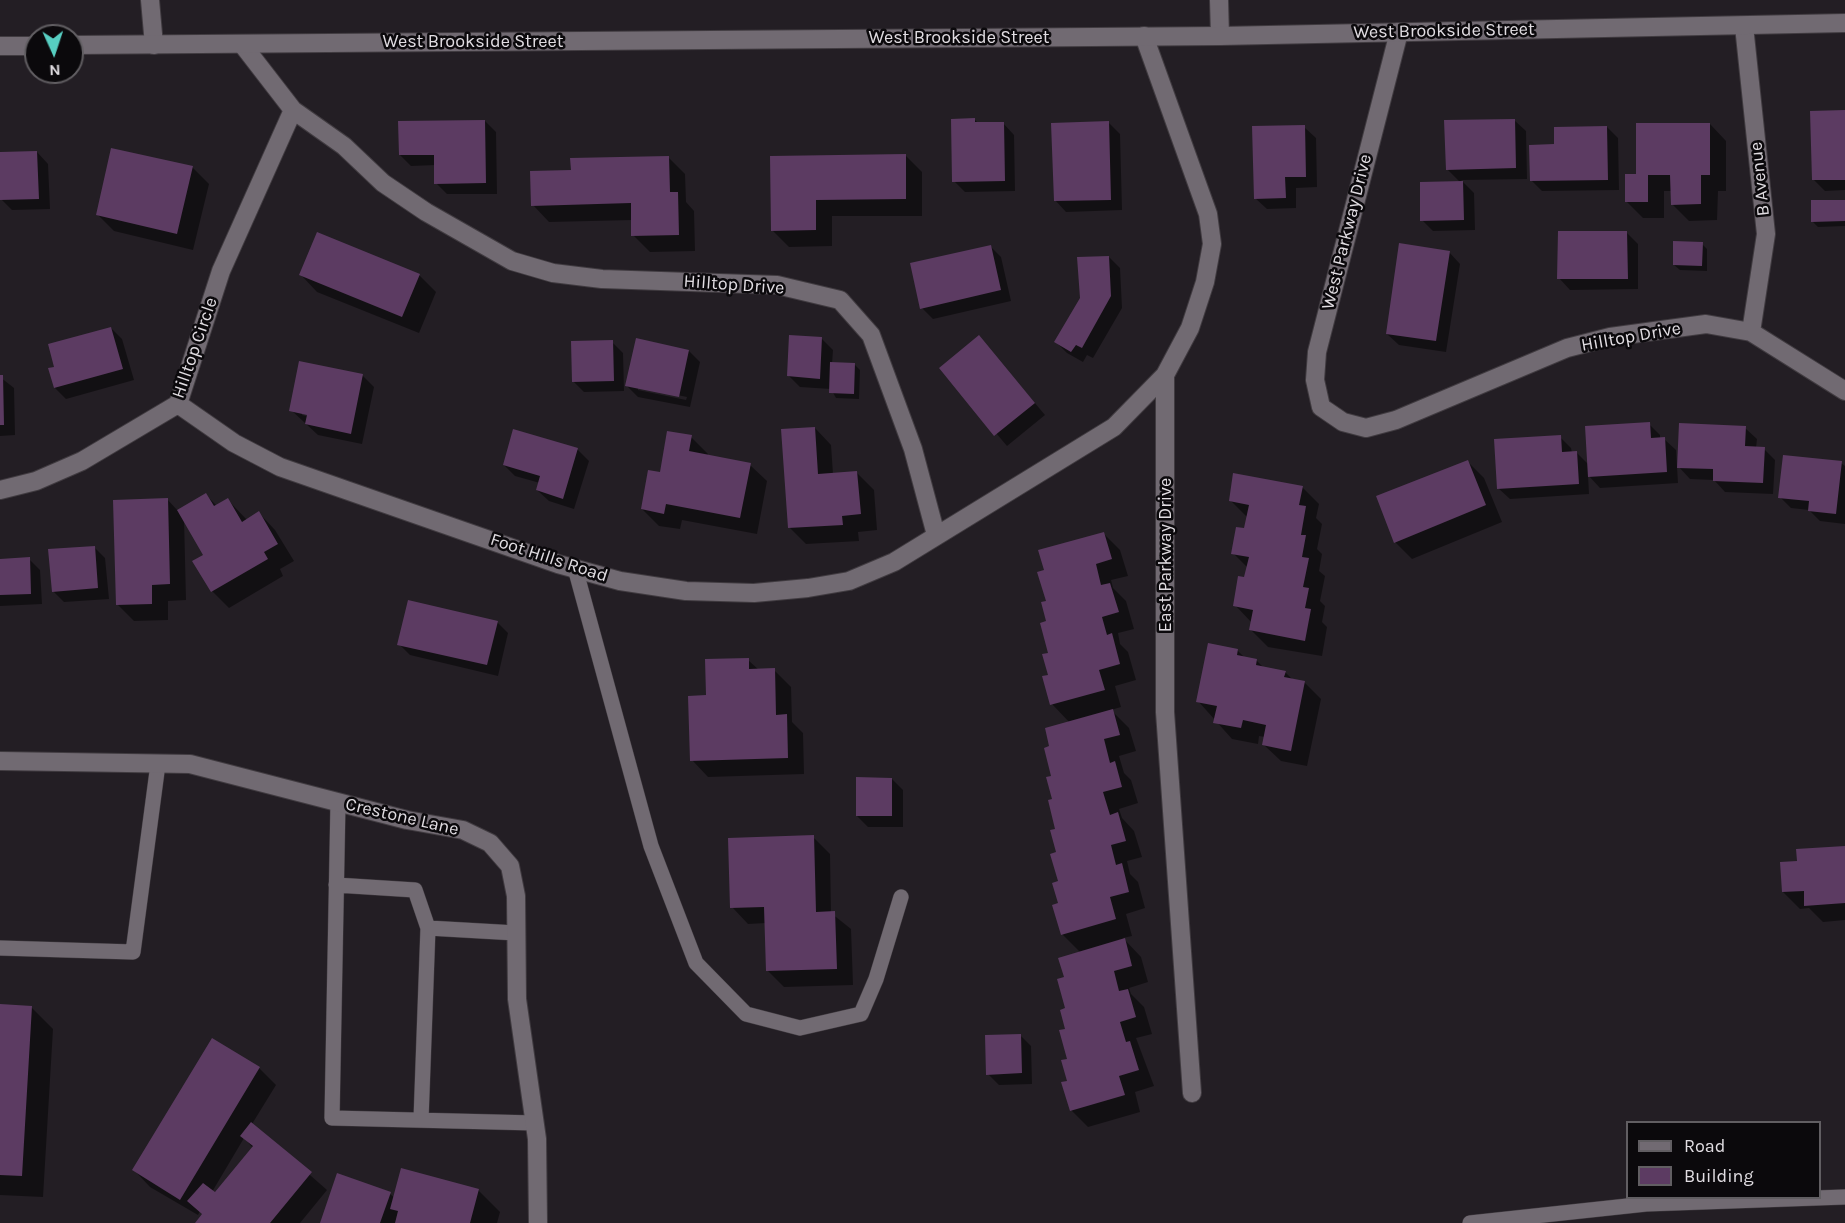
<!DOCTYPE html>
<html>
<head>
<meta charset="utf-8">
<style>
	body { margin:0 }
	#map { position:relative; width:1845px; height:1223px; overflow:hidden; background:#231e24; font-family:Karla,sans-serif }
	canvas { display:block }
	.legend { position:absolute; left:1626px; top:1121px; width:195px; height:78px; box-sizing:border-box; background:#0b090c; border:2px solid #615e62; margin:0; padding:8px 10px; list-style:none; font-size:18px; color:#e1dde2 }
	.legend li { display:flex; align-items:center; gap:12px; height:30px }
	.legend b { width:30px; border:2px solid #615e62 }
	.north { position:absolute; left:24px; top:24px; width:60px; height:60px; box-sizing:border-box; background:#0b090c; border:2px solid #615e62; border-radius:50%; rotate:177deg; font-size:16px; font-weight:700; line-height:24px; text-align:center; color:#e1dde2 }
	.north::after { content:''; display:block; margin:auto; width:21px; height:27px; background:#57cec2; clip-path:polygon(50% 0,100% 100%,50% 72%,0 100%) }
</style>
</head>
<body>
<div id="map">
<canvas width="1845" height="1223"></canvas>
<ul class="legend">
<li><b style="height:8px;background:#716a72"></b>Road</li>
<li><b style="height:16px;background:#5c3b62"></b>Building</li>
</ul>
<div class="north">N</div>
</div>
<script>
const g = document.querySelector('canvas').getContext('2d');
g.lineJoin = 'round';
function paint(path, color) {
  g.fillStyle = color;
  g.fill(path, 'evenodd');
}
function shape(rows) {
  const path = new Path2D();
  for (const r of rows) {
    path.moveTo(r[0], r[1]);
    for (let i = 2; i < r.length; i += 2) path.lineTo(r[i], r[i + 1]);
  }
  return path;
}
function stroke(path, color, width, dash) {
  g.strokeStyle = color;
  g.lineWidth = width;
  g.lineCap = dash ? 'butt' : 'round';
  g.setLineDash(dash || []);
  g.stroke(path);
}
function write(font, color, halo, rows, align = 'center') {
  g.font = font + ' Karla,sans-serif';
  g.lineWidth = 5;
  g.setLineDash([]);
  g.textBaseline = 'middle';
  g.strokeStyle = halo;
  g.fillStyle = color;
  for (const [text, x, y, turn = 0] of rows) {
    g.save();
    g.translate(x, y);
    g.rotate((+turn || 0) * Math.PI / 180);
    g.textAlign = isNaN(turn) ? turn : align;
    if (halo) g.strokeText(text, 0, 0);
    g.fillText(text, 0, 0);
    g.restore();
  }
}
paint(shape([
	[1845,112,1845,190,1825,191,1814,180],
	[975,120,979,124,1003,123,1014,135,1015,191,965,192,954,181],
	[1514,120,1526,131,1527,179,1461,180,1474,193,1475,230,1433,231,1422,220,1460,182,1447,169],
	[485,121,496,132,497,194,447,194,436,183,436,165,411,166,400,155],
	[1109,123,1120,134,1122,210,1066,212,1055,200],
	[1710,124,1726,141,1726,191,1718,191,1717,220,1689,221,1672,204,1672,191,1664,191,1664,218,1643,218,1626,201,1638,175],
	[1304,127,1316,138,1317,187,1296,188,1296,208,1267,209,1255,198],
	[1607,127,1618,138,1619,190,1542,191,1531,180,1556,146],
	[37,152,48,164,50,209,12,210,1,199,0,153],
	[905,155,922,172,922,216,832,216,832,246,789,247,772,230,771,157],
	[668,157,685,174,686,202,694,211,695,251,650,252,633,235,633,220,549,222,533,205,572,172],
	[192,167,209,184,193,250,114,231,97,214],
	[1845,201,1845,226,1818,227,1813,222],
	[1627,233,1638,244,1638,289,1570,290,1559,278],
	[1702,244,1707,249,1707,271,1680,270,1674,265],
	[990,246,1001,257,1011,301,933,319,922,308],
	[1449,252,1460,264,1446,352,1399,345,1387,334],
	[1109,257,1120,268,1122,308,1093,358,1087,355,1083,362,1067,353,1056,342],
	[301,275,419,275,436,292,419,333,317,292],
	[111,328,122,339,134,380,66,399,55,388,56,368],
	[979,337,1045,415,1007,446,941,368],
	[822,339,833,350,832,364,855,365,860,370,859,399,836,398,831,389,800,387,788,375],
	[612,342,623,353,624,391,584,392,573,381],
	[689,351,700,362,690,407,638,397,627,386],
	[638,387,687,397,686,400,638,390],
	[363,376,374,387,362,444,318,435,291,410],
	[302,412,314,418,302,415],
	[0,377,14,388,15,435,0,436],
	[1649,424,1660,435,1660,439,1664,439,1676,450,1678,483,1600,488,1588,475,1589,494,1510,499,1498,488,1560,437,1571,448,1572,453,1577,453,1589,465],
	[815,428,831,445,833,474,857,473,874,490,877,530,858,532,859,541,806,544,790,528],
	[1745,428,1757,439,1756,448,1764,449,1775,460,1773,494,1725,492,1714,480,1690,479,1678,466],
	[514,431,578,450,589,461,574,509,549,501,537,490,540,483,515,476,504,465],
	[691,437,708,454,707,456,750,465,767,481,757,534,682,520,680,529,659,526,642,509,661,474],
	[1467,461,1484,478,1502,522,1412,559,1395,542],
	[1841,463,1845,466,1845,524,1820,521,1809,510,1791,508,1780,497],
	[1302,487,1319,504,1316,518,1322,524,1317,549,1322,554,1319,571,1325,576,1320,601,1325,606,1322,622,1327,627,1322,656,1268,647,1251,630,1252,623,1235,605,1248,568,1233,553,1246,530,1247,517,1230,500],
	[206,495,217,506,228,500,247,520,259,513,275,530,294,561,280,569,283,576,229,608,212,591,205,555,184,518,186,600,168,601,168,620,134,621,117,604,167,499,178,511],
	[1104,534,1120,550,1128,576,1111,580,1113,588,1126,601,1134,629,1118,633,1120,644,1128,652,1136,680,1115,686,1121,707,1111,710,1129,728,1136,751,1119,756,1124,773,1131,780,1138,803,1119,809,1122,818,1134,831,1142,857,1127,861,1130,874,1138,882,1145,908,1126,914,1132,936,1123,938,1141,957,1148,982,1129,988,1131,994,1144,1007,1152,1034,1136,1038,1154,1086,1135,1092,1140,1112,1088,1127,1071,1110,1066,978,1081,953,1062,934,1051,747,1070,723,1052,704,1047,602],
	[94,547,105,558,109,599,64,602,53,591],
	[29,559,40,570,42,604,0,606,0,560],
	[497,622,508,633,498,676,410,655,399,644],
	[1237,650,1245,658,1257,661,1264,668,1285,672,1293,680,1305,683,1321,699,1307,766,1281,761,1264,745,1265,737,1259,736,1258,744,1232,739,1198,701],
	[748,660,759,670,774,670,791,687,792,722,803,733,804,774,708,777,692,760,708,697],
	[892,779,903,790,903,827,868,827,857,816],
	[813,837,830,854,831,913,851,929,853,985,784,987,768,971,766,923,748,924,732,907],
	[1845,847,1845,920,1823,922,1809,908,1800,909,1783,892,1799,862],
	[0,1006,31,1007,53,1029,43,1197,0,1195],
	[1020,1035,1031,1046,1032,1084,999,1085,988,1074],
	[259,1068,276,1085,252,1124,327,1190,300,1223,197,1223,203,1215,200,1211,198,1215,150,1187,134,1170],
	[244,1138,253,1148,215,1194,212,1192],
	[478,1190,500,1212,497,1223,321,1223,390,1194,395,1198]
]), '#0007');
paint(shape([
	[1845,110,1845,180,1812,180,1810,111],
	[975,118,975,122,1004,122,1005,181,952,182,951,119],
	[1515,119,1516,168,1446,170,1444,120],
	[485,120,486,183,434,184,434,155,399,155,398,121],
	[1109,121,1111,200,1054,201,1051,123],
	[1636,123,1710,123,1710,175,1701,175,1701,204,1671,205,1670,175,1648,175,1648,202,1625,202,1625,174,1636,174],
	[1305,125,1306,177,1285,177,1286,198,1254,199,1252,126],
	[1607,126,1608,180,1530,181,1529,145,1554,144,1554,127],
	[111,148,193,166,177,234,96,215],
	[37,151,39,199,0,200,0,152],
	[906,154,906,199,816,200,816,230,771,231,770,156],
	[669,156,670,192,678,192,679,235,631,236,631,203,531,206,530,171,571,170,570,158],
	[1463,181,1464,220,1420,221,1420,182],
	[1811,200,1845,200,1845,221,1811,222],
	[1558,231,1627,231,1628,279,1557,279],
	[317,232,420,274,402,317,299,275],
	[1673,241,1703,242,1702,266,1673,265],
	[1399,243,1450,251,1436,341,1386,334],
	[991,245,1001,290,920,309,910,263],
	[1109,256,1111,296,1082,348,1076,345,1071,352,1054,342,1080,298,1077,257],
	[111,327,123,369,54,388,48,368,54,367,48,344],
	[789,335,822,337,820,379,787,376],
	[979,335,1035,403,994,436,939,368],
	[636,338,689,350,679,397,625,386],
	[613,340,614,381,572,382,571,341],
	[299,361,363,374,351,434,305,424,307,415,289,411],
	[830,362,855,363,854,394,829,393],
	[0,375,3,375,4,425,0,425],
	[1650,422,1651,438,1665,437,1667,472,1588,477,1585,426],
	[1679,423,1746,426,1745,446,1765,447,1763,483,1713,481,1713,469,1677,468],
	[815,427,818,474,857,471,861,514,842,516,843,525,788,528,781,429],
	[513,429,578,448,563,499,536,490,540,476,503,465],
	[667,431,692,435,689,451,751,463,740,518,666,504,664,514,641,509,648,470,660,472],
	[1561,435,1562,452,1577,451,1579,484,1497,489,1494,439],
	[1783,455,1842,461,1836,514,1808,511,1809,501,1778,498],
	[1468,460,1486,505,1394,543,1376,496],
	[1233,473,1303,486,1299,505,1306,506,1301,535,1306,535,1302,557,1309,558,1303,587,1309,588,1305,608,1311,609,1305,641,1249,630,1253,610,1233,606,1238,576,1244,577,1249,557,1231,554,1236,527,1244,528,1249,505,1229,501],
	[206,493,214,506,228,498,242,522,259,511,278,544,264,552,268,559,211,592,192,561,203,555,177,510],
	[168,498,170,584,152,585,152,604,116,605,113,500],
	[1104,532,1112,559,1096,564,1101,585,1110,583,1119,612,1102,617,1107,635,1112,633,1120,664,1099,670,1105,690,1050,705,1042,676,1048,675,1042,654,1048,653,1040,623,1046,621,1041,602,1046,601,1037,572,1044,570,1038,550],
	[95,546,98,588,52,592,48,549],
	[30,557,31,594,0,595,0,559],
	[408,600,498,621,487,665,397,645],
	[1208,643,1238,649,1237,655,1257,659,1256,665,1286,671,1284,677,1305,681,1291,751,1262,745,1266,725,1243,720,1241,728,1213,723,1217,706,1196,702],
	[749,658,749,669,775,668,776,715,787,714,788,758,690,761,688,696,706,695,705,659],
	[1113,709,1120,735,1104,739,1110,763,1115,761,1122,787,1103,792,1110,815,1118,812,1126,841,1111,845,1116,865,1122,863,1129,892,1110,897,1116,919,1061,935,1052,905,1058,903,1052,883,1058,881,1050,854,1056,852,1050,830,1055,829,1048,800,1052,799,1046,777,1051,776,1044,748,1049,746,1045,728],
	[856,777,892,778,892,816,856,816],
	[814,835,816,912,835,911,837,969,766,971,764,907,730,908,728,838],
	[1845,846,1845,903,1804,906,1804,891,1782,892,1780,862,1797,861,1796,849],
	[1125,938,1132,966,1114,971,1119,991,1128,989,1136,1017,1120,1022,1126,1042,1130,1041,1139,1070,1119,1076,1125,1095,1070,1111,1061,1082,1067,1081,1061,1060,1067,1059,1059,1030,1065,1029,1060,1010,1065,1008,1057,979,1064,977,1058,958],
	[0,1004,32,1006,22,1176,0,1175],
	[1021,1034,1022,1073,986,1075,985,1035],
	[212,1038,260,1067,180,1200,132,1170],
	[251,1122,312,1172,270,1223,195,1223,202,1214,187,1201,203,1183,215,1192,253,1146,240,1136],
	[401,1168,479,1189,470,1223,395,1223,398,1211,390,1209],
	[337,1173,391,1192,380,1223,320,1223]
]), '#5c3b62');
const lane = shape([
	[575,568,651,846,696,963,746,1014,800,1028,861,1014,876,979,901,897],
	[338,802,332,1118,535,1123],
	[336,885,415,890,428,928],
	[0,948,133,952,158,764],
	[421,1120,428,928,516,933],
	[1470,1223,1646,1204,1845,1197]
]);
const street = shape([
	[150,0,154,45],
	[1219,0,1220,36],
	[1744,26,1766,234,1751,332],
	[1399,32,1317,352,1315,380,1321,407,1343,422,1366,428,1396,420,1567,348,1610,337,1706,324,1751,332,1845,391],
	[1144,36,1208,214,1212,244,1205,282,1190,328,1165,375,1165,712,1192,1093],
	[242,44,293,110,344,146,383,183,426,212,512,261,553,273,602,279,777,285,840,300,871,335,913,449,936,535],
	[178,404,234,443,280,467,558,564,620,581,686,591,754,593,808,588,849,581,894,562,1114,427,1165,375],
	[0,490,36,481,82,461,178,404,221,271,293,110],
	[0,761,190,764,407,820,463,830,490,843,510,866,516,896,517,999,537,1139,538,1223]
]);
const secondary = shape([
	[72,45,1220,36,1845,23],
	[0,46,36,46]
]);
stroke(lane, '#403b40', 16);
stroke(street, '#403b40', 20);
stroke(secondary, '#403b40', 20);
stroke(lane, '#716a72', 15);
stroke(street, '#716a72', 18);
stroke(secondary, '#716a72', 18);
write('18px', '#e1dde2', '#0b090c', [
	["West Brookside Street",1444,31,-1],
	["West Brookside Street",959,38],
	["West Brookside Street",473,42],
	["B Avenue",1760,179,-96],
	["West Parkway Drive",1347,232,-76],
	["Hilltop Drive",734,285,4],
	["Hilltop Drive",1631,337,-10],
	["Hilltop Circle",195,348,-71],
	["East Parkway Drive",1166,555,-90],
	["Foot Hills Road",549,558,18],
	["Crestone Lane",402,817,13]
]);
</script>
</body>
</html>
